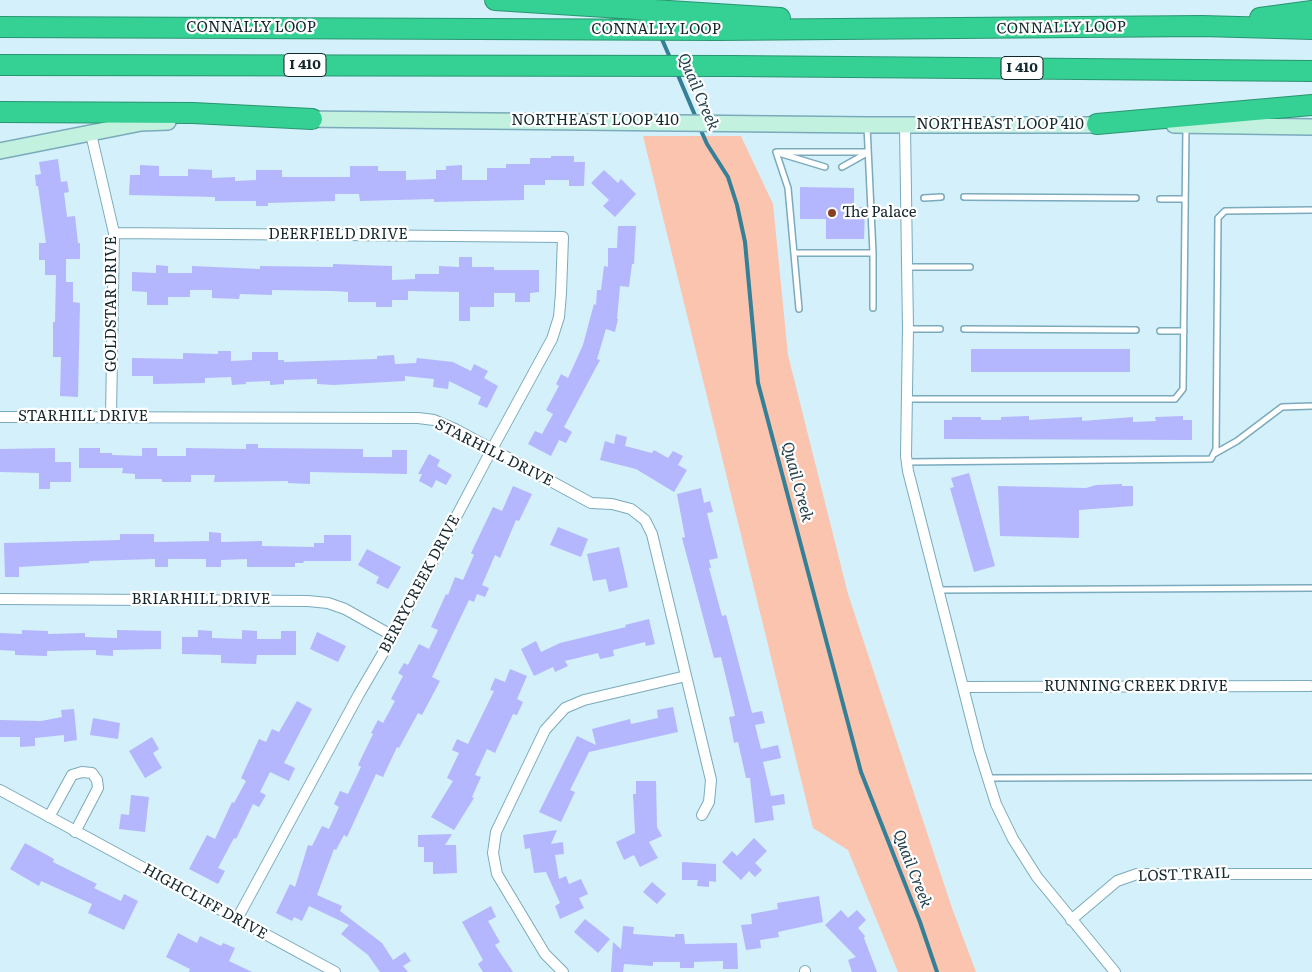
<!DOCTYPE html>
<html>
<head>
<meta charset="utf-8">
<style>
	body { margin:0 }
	canvas { display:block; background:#d3f0fb }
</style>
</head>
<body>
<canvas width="1312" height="972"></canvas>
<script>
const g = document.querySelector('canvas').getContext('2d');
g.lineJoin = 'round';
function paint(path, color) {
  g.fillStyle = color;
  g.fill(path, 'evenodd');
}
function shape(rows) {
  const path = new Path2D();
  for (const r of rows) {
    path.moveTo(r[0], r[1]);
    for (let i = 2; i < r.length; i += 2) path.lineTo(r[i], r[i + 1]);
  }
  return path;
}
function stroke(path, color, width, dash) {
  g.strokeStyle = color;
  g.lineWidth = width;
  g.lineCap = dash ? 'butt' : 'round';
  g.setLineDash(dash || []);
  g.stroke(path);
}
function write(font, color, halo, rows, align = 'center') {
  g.font = font + ' Literata,serif';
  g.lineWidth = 4.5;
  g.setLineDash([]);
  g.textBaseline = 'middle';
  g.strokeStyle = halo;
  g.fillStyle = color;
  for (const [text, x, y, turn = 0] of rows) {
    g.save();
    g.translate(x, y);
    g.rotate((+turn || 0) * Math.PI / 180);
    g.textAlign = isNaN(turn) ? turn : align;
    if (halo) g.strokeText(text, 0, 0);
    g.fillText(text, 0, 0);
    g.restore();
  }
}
paint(shape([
	[643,136,741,136,773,204,788,355,848,594,952,908,976,972,898,972,848,850,813,828]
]), '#fbc4af');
stroke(shape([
	[661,37,671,60],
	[677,73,697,120],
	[699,126,707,144,728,177,737,205,745,242,758,383,861,772,920,922,937,972]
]), '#357f97', 4);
paint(shape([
	[551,156,574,156,574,162,585,162,584,186,569,186,569,180,545,180,545,185,524,185,524,200,434,202,434,199,360,201,359,194,335,194,335,201,268,203,268,206,256,206,256,201,215,201,215,197,129,195,130,175,140,175,140,165,159,166,159,176,188,176,188,169,212,170,212,178,235,177,235,181,256,180,256,170,282,170,282,177,350,177,350,166,378,166,378,171,406,171,406,180,436,179,436,170,446,170,446,166,462,165,462,180,487,180,487,168,506,168,506,164,530,164,530,158,551,158],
	[58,159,61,182,67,181,69,192,64,193,67,217,75,216,78,243,80,243,80,259,66,259,66,282,73,282,73,302,80,303,78,397,60,396,61,357,53,357,53,322,55,322,56,275,45,275,45,260,39,260,39,243,46,243,38,186,36,186,35,175,41,174,39,162],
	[604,170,618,183,621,179,636,194,615,217,603,206,609,200,591,183],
	[800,187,854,188,854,207,865,207,864,239,826,239,826,219,800,219],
	[618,226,636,226,634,264,632,264,629,287,620,286,617,319,618,319,615,332,606,329,597,359,600,360,564,427,572,432,566,443,559,440,551,456,528,444,535,431,542,434,553,414,546,410,559,386,556,384,561,374,568,378,583,345,594,304,596,305,597,290,601,290,604,266,608,267,608,248,617,248],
	[459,257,472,257,472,267,494,267,494,270,539,270,539,292,530,293,530,302,515,302,515,293,494,293,494,307,470,307,470,321,459,321,459,292,408,291,408,300,392,300,392,307,376,307,376,302,348,302,348,292,333,291,272,290,272,295,240,294,239,299,212,298,212,290,190,290,190,297,168,297,168,305,147,305,147,292,132,291,132,272,156,273,156,265,168,266,168,273,192,273,192,266,260,269,260,266,333,267,333,264,392,266,392,280,415,279,415,274,439,274,439,266,459,267],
	[971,349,1130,349,1130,372,971,372],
	[218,351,231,351,231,361,252,360,252,352,278,352,278,360,284,360,284,362,377,359,377,356,394,355,395,364,416,363,417,358,453,362,471,371,474,364,488,371,484,378,498,386,487,408,478,404,481,397,449,381,448,389,433,387,434,379,405,376,405,381,333,385,317,384,317,379,284,380,284,384,270,385,270,381,246,382,246,384,232,385,231,377,205,378,205,383,153,384,153,376,132,376,132,358,183,359,183,353,218,354],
	[1029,416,1029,420,1082,417,1082,421,1133,417,1133,422,1156,421,1155,417,1183,416,1183,420,1192,420,1192,440,944,439,944,420,952,420,952,417,981,417,981,420,1001,420,1001,417],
	[616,434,627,437,625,446,652,453,654,450,668,458,673,451,683,456,678,465,687,470,674,492,636,469,600,460,605,441,614,444],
	[246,444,258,444,258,448,363,449,363,457,392,457,392,450,407,450,407,474,310,472,310,484,288,483,288,481,214,482,215,475,191,475,191,482,162,482,162,479,135,479,135,474,122,473,123,468,79,468,79,448,100,448,100,453,112,453,112,455,142,456,142,448,157,448,157,456,186,456,186,448,246,449],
	[55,448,55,462,71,462,71,482,50,482,50,489,39,489,39,473,0,472,0,449],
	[429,454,440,460,437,466,452,475,446,485,436,480,432,488,419,481,422,474,418,474],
	[969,473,995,566,974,572,950,488,954,487,951,478],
	[1122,484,1122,486,1133,486,1133,506,1079,510,1079,538,1000,536,998,486,1086,488,1096,485],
	[513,486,532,494,519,521,516,520,500,558,495,555,482,585,489,588,485,597,477,594,474,602,469,600,432,677,440,681,422,715,418,713,399,748,397,747,383,777,376,774,347,837,344,835,336,850,334,849,317,895,342,906,340,911,382,943,393,960,405,952,411,961,403,966,408,972,380,972,368,955,341,934,349,925,309,906,302,921,294,917,292,921,276,913,290,884,295,887,308,845,312,846,322,826,329,829,339,807,334,804,340,791,348,794,361,767,358,765,373,734,371,733,378,720,383,723,395,701,391,699,403,676,398,673,404,663,408,665,419,644,429,649,438,630,431,627,446,594,448,595,455,577,463,580,474,555,471,553,493,507,502,511],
	[701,488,704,503,710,501,713,512,707,513,718,558,709,560,711,568,709,568,722,616,726,615,752,713,762,711,765,723,755,725,761,749,778,745,781,758,763,762,771,796,784,794,785,804,772,806,774,820,755,823,750,778,746,778,738,742,734,743,729,717,735,716,730,694,721,657,714,658,682,538,685,537,677,494],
	[558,527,588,539,581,557,550,545],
	[209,532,221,533,221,542,262,541,262,546,314,547,314,543,324,543,324,535,351,535,351,561,304,561,303,563,295,563,295,567,247,567,247,559,221,560,221,567,206,567,206,559,168,559,168,567,155,567,155,559,89,561,89,563,19,567,19,577,5,577,4,543,120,540,120,534,154,534,154,542,209,541],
	[619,547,628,587,609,592,606,579,593,581,587,554],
	[367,549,401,567,388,589,376,583,379,577,358,565],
	[649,619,655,644,646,646,645,642,613,650,614,656,600,659,598,653,565,661,568,666,555,672,553,667,534,676,521,649,536,641,541,652,560,643,626,627,625,625],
	[22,630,48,631,48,634,85,633,85,637,117,638,117,630,161,631,161,649,113,650,113,656,96,655,96,650,47,651,47,656,15,655,15,651,0,650,0,633,22,634],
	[198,630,212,631,212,638,242,639,242,630,257,631,257,639,281,639,281,631,296,631,296,655,257,655,256,664,221,663,221,655,182,654,182,637,198,637],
	[317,632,346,646,338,662,310,649],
	[510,669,527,676,517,699,523,702,517,715,513,714,495,753,487,749,475,775,481,777,472,797,474,798,454,830,431,817,453,781,447,778,459,753,452,750,457,739,468,744,494,691,490,690,495,678,505,682],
	[297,701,312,709,284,763,295,768,289,781,270,772,260,792,266,795,259,807,253,804,236,839,234,838,218,868,225,871,218,884,189,869,207,835,215,839,232,802,234,803,246,781,241,778,259,739,266,742,272,729,279,732],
	[673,707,678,732,589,752,570,790,575,792,561,822,539,812,577,736,596,745,592,729,630,719,631,724,658,718,657,710],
	[74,709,77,740,64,742,64,735,35,738,35,746,20,747,20,737,0,737,0,720,41,721,62,717,61,710],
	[93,718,120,723,118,739,90,735],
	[152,737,159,749,153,753,162,768,145,778,129,751],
	[636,781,656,781,657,827,662,836,649,842,658,858,640,867,634,855,624,860,616,842,635,833,633,794,636,794],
	[131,795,149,797,145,832,119,829,121,814,129,815],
	[557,830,551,844,563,842,564,854,555,855,559,879,566,876,569,884,581,879,588,894,579,898,584,908,560,919,555,906,560,903,546,872,534,873,530,848,525,849,523,835],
	[452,834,445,845,456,845,457,873,433,874,433,862,424,862,424,847,418,847,418,835],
	[754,838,767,851,755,863,762,870,755,877,749,871,741,880,722,862,732,851,737,856],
	[25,843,54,859,53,862,97,884,94,888,121,901,124,894,138,901,124,930,88,913,92,904,41,881,39,886,10,869],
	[682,862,716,864,716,882,709,881,709,887,697,886,698,880,682,880],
	[652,882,666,894,657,904,643,892],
	[819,896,823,922,778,932,779,937,760,940,761,948,746,950,741,925,752,924,751,914,778,909,777,903],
	[491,906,496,917,488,921,500,942,495,945,513,972,483,972,478,964,483,960,462,922],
	[841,910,848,918,857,910,866,920,858,928,865,936,864,938,877,972,852,972,848,960,856,957,825,925],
	[585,919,610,939,598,953,574,932],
	[623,926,634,927,633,934,675,937,675,934,684,934,685,944,737,943,738,969,723,969,723,961,694,962,694,968,680,968,680,962,653,962,653,966,624,964,623,972,611,972,613,942,621,949],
	[178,933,197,943,200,936,221,946,223,943,235,948,229,961,252,972,189,972,190,969,166,957]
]), '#b4b7fe');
const service = shape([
	[867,126,873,253],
	[782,154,825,167],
	[842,167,867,153],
	[964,197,1136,198],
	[924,198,941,197],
	[1160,199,1185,199],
	[794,253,873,253,873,308],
	[907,267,970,267],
	[799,309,788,188,776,152,867,152],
	[908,329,940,329],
	[964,329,1136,330],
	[1160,331,1184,331],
	[907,399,1175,399,1183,389,1186,128],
	[1214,454,1237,441,1282,407,1312,406],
	[907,462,1211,459,1216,449,1218,218,1225,211,1312,210],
	[938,590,1312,588],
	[988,778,1312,777]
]);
const minor = shape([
	[905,126,908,329,906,456,908,471,979,750,996,804,1013,839,1037,877,1115,972],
	[91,134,114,233,111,417],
	[114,233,563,237,561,293,559,317,552,339,492,449,393,636,359,694,237,919],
	[0,417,418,418,434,420,455,429,591,503,612,504,631,509,645,520,652,534,711,780,709,802,702,815],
	[0,599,308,601,328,603,345,609,393,636],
	[963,687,1310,686],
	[0,790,335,972],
	[49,817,72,775,82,772,92,773,97,780,98,788,75,832],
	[1071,920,1117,881,1137,874,1312,874],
	[563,972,545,954,497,874,493,853,496,832,545,730,565,708,584,700,686,676],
	[805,972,805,971]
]);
const secondary = shape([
	[301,119,867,125,1108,125],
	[1174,125,1312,127],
	[0,151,141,123,168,122]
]);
const motorway = shape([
	[495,0,780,18],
	[1260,18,1312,11],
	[0,27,717,30,1202,26,1312,29],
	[0,65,732,66,1312,71],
	[0,112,193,113,312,119],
	[1097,124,1312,105]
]);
stroke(service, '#7aaabb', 8);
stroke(minor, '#7aaabb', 12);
stroke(secondary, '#7aaabb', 18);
stroke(motorway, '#299570', 22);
stroke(service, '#fff', 5);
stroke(minor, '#fff', 10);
stroke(secondary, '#c2f1df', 15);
stroke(motorway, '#35d094', 20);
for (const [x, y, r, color] of [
	[832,213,5,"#894022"]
]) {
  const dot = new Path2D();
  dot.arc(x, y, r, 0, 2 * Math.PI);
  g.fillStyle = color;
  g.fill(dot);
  stroke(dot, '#fff', 2);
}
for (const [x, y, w] of [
	[305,65,42],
	[1022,68,42]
]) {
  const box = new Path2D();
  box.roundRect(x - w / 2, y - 11.5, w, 23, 4);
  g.fillStyle = '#fff';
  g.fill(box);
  stroke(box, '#13272d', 1);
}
write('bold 14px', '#13272d', null, [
	["I 410",305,65],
	["I 410",1022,68]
]);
write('15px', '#13272d', '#fff', [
	["CONNALLY LOOP",251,28],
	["CONNALLY LOOP",1061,28,-1],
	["CONNALLY LOOP",656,30],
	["NORTHEAST LOOP 410",595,121],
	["NORTHEAST LOOP 410",1000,125],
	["DEERFIELD DRIVE",338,235],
	["GOLDSTAR DRIVE",112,304,-90],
	["STARHILL DRIVE",83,417],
	["STARHILL DRIVE",494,453,27],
	["BERRYCREEK DRIVE",420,584,-62],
	["BRIARHILL DRIVE",201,600],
	["RUNNING CREEK DRIVE",1136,687],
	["LOST TRAIL",1184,875,-2],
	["HIGHCLIFF DRIVE",205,902,29]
]);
write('15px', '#13272d', '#fff', [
	["The Palace",842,213]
], 'left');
write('italic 16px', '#24414c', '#fff', [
	["Quail Creek",698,92,67],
	["Quail Creek",797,482,75],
	["Quail Creek",912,869,69]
]);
</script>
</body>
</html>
